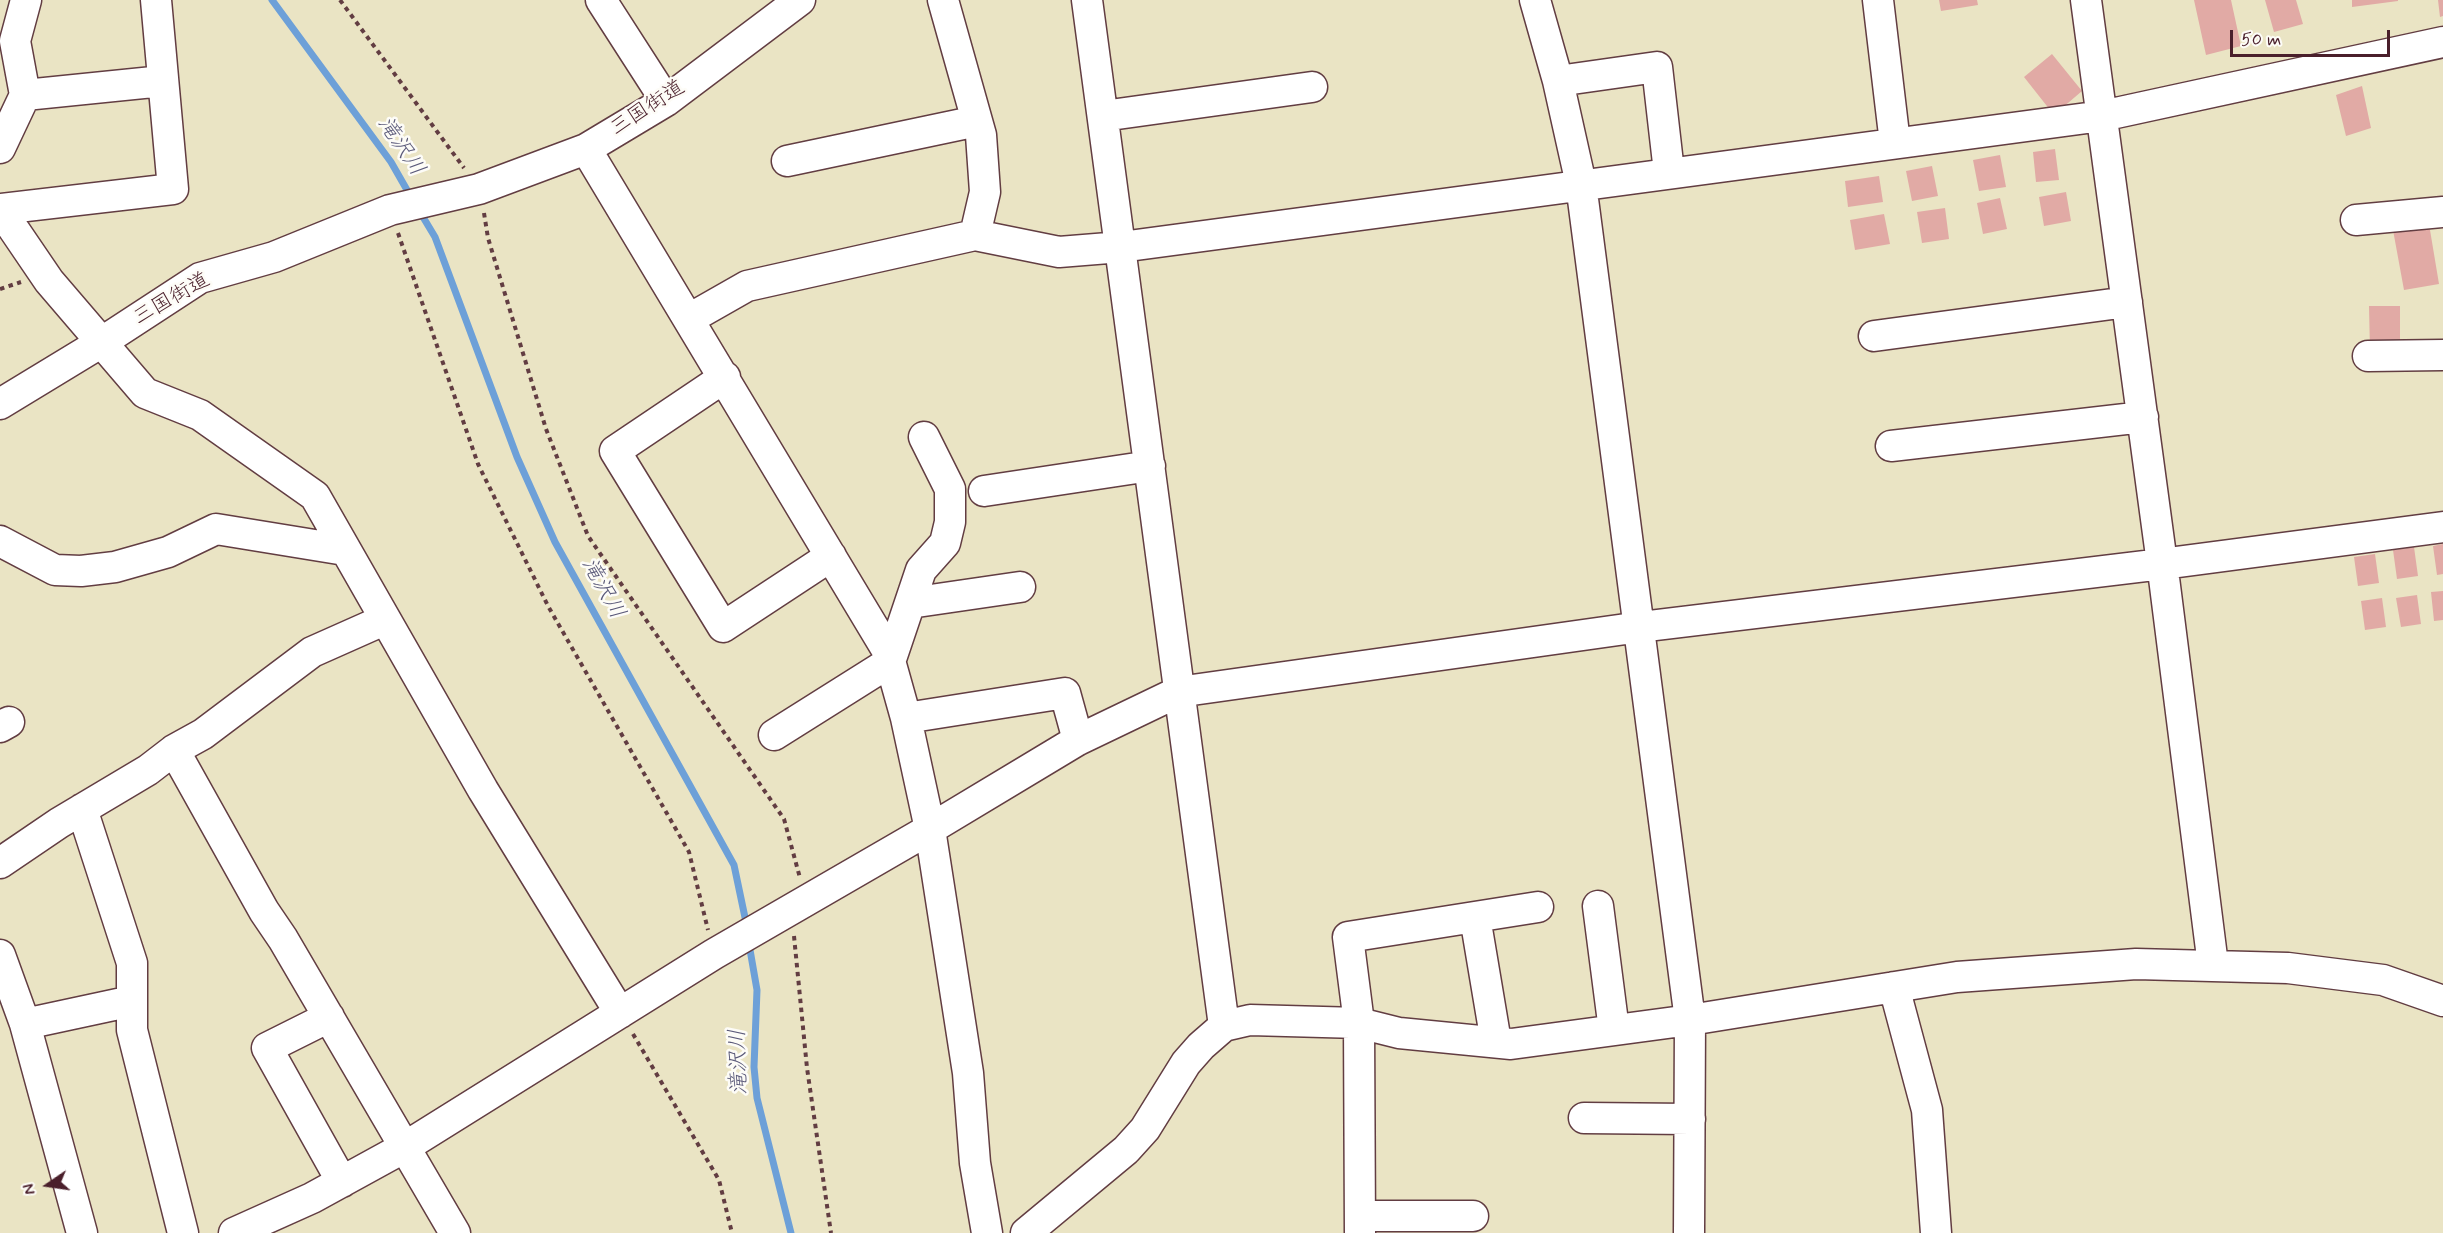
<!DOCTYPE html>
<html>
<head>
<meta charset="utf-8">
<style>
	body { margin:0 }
	#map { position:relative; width:2443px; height:1233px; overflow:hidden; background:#eae4c4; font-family:Mynerve,sans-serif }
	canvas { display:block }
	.north { position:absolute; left:18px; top:1155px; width:60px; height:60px; -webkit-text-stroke:4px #fdfcf7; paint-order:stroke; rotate:257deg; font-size:16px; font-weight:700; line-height:24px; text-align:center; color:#4a1f2b }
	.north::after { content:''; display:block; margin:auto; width:21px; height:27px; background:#4a1f2b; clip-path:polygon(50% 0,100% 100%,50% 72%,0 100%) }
	.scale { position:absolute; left:2230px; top:30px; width:160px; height:27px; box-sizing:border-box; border:3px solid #4a1f2b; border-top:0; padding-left:8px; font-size:18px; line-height:21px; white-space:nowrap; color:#4a1f2b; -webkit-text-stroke:4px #fdfcf7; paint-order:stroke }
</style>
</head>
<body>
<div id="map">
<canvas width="2443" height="1233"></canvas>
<div class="north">N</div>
<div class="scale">50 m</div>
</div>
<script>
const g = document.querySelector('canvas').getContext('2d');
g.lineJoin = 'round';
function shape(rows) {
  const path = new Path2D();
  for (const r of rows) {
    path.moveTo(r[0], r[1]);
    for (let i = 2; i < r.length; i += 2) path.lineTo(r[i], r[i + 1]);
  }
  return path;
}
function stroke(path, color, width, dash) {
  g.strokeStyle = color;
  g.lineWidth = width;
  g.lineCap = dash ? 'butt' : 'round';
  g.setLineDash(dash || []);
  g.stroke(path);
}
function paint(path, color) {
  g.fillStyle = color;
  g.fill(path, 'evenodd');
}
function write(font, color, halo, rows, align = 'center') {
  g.font = font + ' Mynerve,"Klee One",sans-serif';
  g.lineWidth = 5;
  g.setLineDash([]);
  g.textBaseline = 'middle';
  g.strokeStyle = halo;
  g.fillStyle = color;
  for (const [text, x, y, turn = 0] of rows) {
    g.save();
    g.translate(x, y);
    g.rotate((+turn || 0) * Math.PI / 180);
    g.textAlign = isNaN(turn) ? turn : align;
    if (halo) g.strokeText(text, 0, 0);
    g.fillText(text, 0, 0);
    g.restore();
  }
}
stroke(shape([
	[272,0,391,162,411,197],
	[420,212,435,237,517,457,555,542,734,865,747,927],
	[749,944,757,990,754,1067,757,1098,791,1233]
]), '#6da0d8', 7);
paint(shape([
	[1939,0,1977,0,1978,5,1941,11],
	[2194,0,2231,0,2241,46,2206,55],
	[2265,0,2296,0,2303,24,2274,32],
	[2352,0,2398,0,2398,1,2352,7],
	[2438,0,2443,0,2443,16,2440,17],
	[2052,54,2082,91,2054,115,2024,77],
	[2362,86,2371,128,2346,136,2336,95],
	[2055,149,2059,180,2036,182,2033,152],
	[2000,155,2006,187,1979,191,1973,160],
	[1932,166,1938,196,1912,201,1906,171],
	[1879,176,1883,202,1848,207,1845,181],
	[2066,192,2071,221,2044,226,2039,197],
	[2000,198,2007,229,1983,234,1977,203],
	[1945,208,1949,239,1922,243,1917,212],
	[1884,214,1890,244,1855,250,1850,220],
	[2429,224,2439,284,2404,290,2393,230],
	[2369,306,2400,306,2400,352,2370,352],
	[2443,544,2443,574,2437,575,2433,546],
	[2414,547,2418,576,2397,579,2393,550],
	[2375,554,2379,583,2358,586,2354,557],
	[2443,591,2443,620,2434,621,2431,592],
	[2417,595,2421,624,2401,627,2396,598],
	[2382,598,2386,627,2365,630,2361,601]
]), '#e1aaa5');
const minor = shape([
	[601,0,666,101],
	[943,0,981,135,985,192,975,235],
	[1087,0,1224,1026],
	[1535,0,1558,81,1581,184,1690,1020,1689,1233],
	[1878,0,1895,143],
	[2086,0,2164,578,2213,965],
	[1558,81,1657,67,1669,172],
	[25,95,163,81],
	[1103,116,1312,87],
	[0,148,25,95,15,41,26,0],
	[586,149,887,650,906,718,930,829,968,1073,975,1163,987,1233],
	[787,161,977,121],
	[0,209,49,281,145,393,200,415,315,496,483,790,620,1013],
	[0,209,173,189,156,0],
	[2356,220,2443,212],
	[689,319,747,286,975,235,1059,252,1121,247,2102,116,2443,42],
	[1874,336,2127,302],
	[2368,356,2443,355],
	[725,377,615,451,723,627,831,556],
	[0,404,102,342,200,278,274,257,390,210,479,189,586,149,666,101,800,0],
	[1891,446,2143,417],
	[984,491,1150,466],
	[0,541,55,570,81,571,115,567,168,552,216,529,345,550],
	[910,603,1020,587],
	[906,718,1065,693,1078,740],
	[0,727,9,722],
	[774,735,890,662,921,570,945,543,950,522,950,489,924,437],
	[174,750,264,911,283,939,455,1233],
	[82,809,132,963,132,1030,183,1233],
	[0,863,59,823,148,770,174,750,203,734,312,652,384,620],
	[1598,906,1614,1030],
	[1475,917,1496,1042],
	[0,955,25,1024,82,1233],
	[1894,987,1927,1110,1936,1233],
	[329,1017,267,1048,342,1182],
	[25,1024,132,1001],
	[1584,1118,1690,1119],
	[1360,1216,1473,1216],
	[234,1233,312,1198,405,1147,714,954,930,829,1078,740,1178,692,1640,627,2162,564,2443,527],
	[1026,1233,1126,1150,1145,1129,1186,1063,1201,1046,1224,1026,1250,1020,1359,1023,1399,1033,1511,1044,1690,1020,1957,977,2136,964,2288,968,2383,980,2443,1001],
	[1360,1233,1359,1023,1348,937,1538,907]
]);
stroke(minor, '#623d42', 33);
stroke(shape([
	[340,0,464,168],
	[484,213,488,238,546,429,588,536,784,819,800,878],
	[398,233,478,464,548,606,689,852,708,930],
	[0,289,21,282],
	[794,936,807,1068,831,1233],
	[633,1034,719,1180,732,1233]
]), '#623d42', 4, [4.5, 4.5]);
stroke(minor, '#fff', 30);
write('21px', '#4a1f2b', '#fdfcf7', [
	["三国街道",648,109,-33],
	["三国街道",172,300,-30]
]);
write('italic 22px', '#5a5979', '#fdfcf7', [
	["滝沢川",400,147,56],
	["滝沢川",602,589,61],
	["滝沢川",740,1062,-92]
]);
</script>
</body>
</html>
